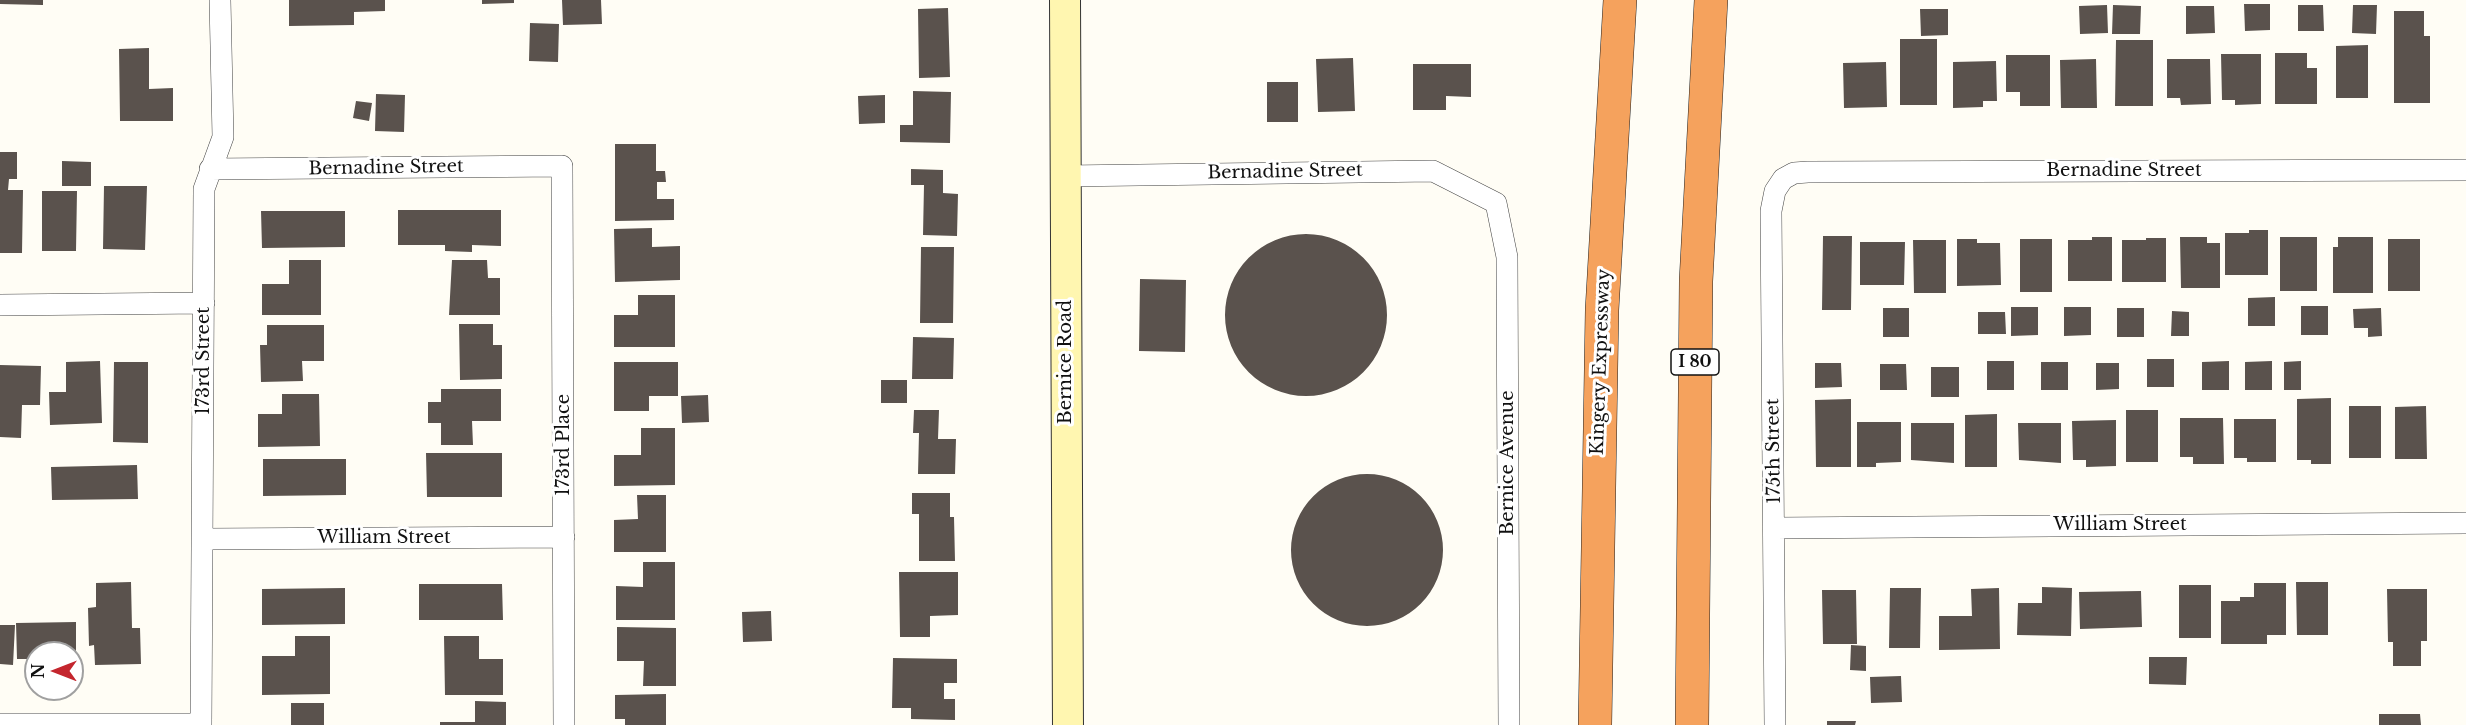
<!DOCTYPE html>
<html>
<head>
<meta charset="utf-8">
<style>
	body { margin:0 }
	#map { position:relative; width:2466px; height:725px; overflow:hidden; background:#fffdf5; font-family:"Libre Baskerville",serif }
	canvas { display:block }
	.north { position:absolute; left:24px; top:641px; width:60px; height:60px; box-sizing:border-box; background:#fff; border:2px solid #a0a0a0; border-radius:50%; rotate:270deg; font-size:16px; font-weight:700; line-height:24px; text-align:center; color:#111 }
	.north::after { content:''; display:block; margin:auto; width:21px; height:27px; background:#c4262e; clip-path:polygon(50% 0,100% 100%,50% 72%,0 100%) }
</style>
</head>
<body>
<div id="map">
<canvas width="2466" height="725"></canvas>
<div class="north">N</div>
</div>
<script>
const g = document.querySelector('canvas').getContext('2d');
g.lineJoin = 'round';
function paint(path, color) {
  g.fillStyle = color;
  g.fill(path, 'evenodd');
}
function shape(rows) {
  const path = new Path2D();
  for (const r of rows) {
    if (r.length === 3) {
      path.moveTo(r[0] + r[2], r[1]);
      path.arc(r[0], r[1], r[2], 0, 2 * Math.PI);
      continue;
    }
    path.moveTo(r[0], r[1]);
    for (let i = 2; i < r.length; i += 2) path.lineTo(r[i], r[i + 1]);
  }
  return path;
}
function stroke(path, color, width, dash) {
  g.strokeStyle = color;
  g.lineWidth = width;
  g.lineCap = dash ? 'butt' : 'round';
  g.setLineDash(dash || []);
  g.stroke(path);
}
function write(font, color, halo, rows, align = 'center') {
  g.font = font + ' "Libre Baskerville",serif';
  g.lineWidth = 6;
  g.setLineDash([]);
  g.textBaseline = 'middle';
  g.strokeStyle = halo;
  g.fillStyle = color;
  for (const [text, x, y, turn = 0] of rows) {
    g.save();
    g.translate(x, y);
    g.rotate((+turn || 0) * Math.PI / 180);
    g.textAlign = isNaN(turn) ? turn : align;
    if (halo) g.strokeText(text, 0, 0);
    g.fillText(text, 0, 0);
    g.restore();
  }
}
paint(shape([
	[0,0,43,0,43,5,0,4],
	[289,0,385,0,385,11,354,12,354,25,289,26],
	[482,0,514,0,514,3,482,4],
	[562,0,601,0,602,24,563,25],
	[2244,4,2270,4,2270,30,2245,31],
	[2107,5,2108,33,2080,34,2079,6],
	[2113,5,2141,6,2140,34,2112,34],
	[2298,5,2323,5,2324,31,2298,31],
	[2353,5,2377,5,2376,34,2352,33],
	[2186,6,2214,6,2215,33,2186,34],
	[948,8,950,77,919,78,918,9],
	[1920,9,1948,9,1948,35,1921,36],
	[2394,11,2424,11,2424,36,2430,36,2430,103,2394,103],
	[530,23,559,24,558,62,529,61],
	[1900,39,1937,39,1937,105,1900,105],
	[2116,40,2153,40,2153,106,2115,106],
	[2368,45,2368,98,2336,98,2336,46],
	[149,48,149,89,173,88,173,121,120,121,119,49],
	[2275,53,2307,53,2307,68,2317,68,2317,104,2275,104],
	[2221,54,2261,54,2261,104,2235,105,2235,100,2222,100],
	[2006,55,2050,55,2050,106,2020,106,2020,92,2006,92],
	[1353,58,1355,111,1318,112,1316,59],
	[2096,59,2097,108,2061,108,2060,60],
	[2167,59,2210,59,2211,104,2181,105,2180,98,2167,98],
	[1996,61,1997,101,1983,101,1983,107,1953,108,1953,62],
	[1886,62,1887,107,1844,108,1843,63],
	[1413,64,1471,64,1471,97,1446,96,1446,110,1413,110],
	[1267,82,1298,82,1298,122,1267,122],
	[913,91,951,92,950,143,900,142,900,125,913,125],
	[376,94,405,95,404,132,375,131],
	[885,95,885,123,859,124,858,96],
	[356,101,372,103,369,121,353,118],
	[615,144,656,144,656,171,665,171,666,182,657,182,657,199,674,199,674,220,615,221],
	[0,152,17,152,17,179,9,179,8,190,23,190,22,253,0,253],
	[62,161,91,162,91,186,62,186],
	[911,169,943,170,943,193,958,194,957,236,923,235,924,185,911,185],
	[104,186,147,186,145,250,103,249],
	[42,191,77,191,76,251,42,251],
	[398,210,501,210,501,246,472,245,472,252,445,251,445,245,398,245],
	[261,211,345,211,345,247,262,248],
	[652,228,652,247,680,246,680,280,615,282,614,229],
	[2249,230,2268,230,2268,275,2225,275,2225,233,2249,233],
	[1306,315,81],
	[1823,236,1852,236,1851,310,1822,310],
	[2092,237,2112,237,2112,281,2068,281,2068,240,2092,240],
	[2180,237,2207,237,2207,243,2220,243,2220,288,2181,288],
	[2280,237,2317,237,2317,291,2280,291],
	[2338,237,2373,237,2373,293,2333,293,2333,247,2338,247],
	[2146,238,2166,238,2166,282,2122,282,2122,240,2146,240],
	[1957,239,1977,239,1977,243,2000,243,2001,285,1957,286],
	[2020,239,2052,239,2052,292,2020,292],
	[2388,239,2420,239,2420,291,2388,291],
	[1913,240,1946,240,1946,293,1914,293],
	[1860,242,1905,242,1904,285,1860,285],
	[921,247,954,247,953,323,920,323],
	[289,260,321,260,321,315,262,315,262,284,289,284],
	[452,260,487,260,488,278,500,278,500,315,449,315],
	[1140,279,1186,280,1185,352,1139,351],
	[638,295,675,295,675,347,614,347,614,315,638,315],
	[2275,297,2275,326,2248,326,2248,298],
	[2301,306,2328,306,2328,335,2301,335],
	[2011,307,2038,307,2038,335,2011,336],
	[2064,307,2091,307,2091,335,2064,336],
	[1883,308,1909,308,1909,337,1883,337],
	[2117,308,2144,308,2144,337,2117,337],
	[2381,308,2382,336,2368,337,2368,328,2354,328,2353,309],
	[2172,311,2189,312,2189,336,2171,336],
	[1978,312,2005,312,2006,334,1978,334],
	[459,324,493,324,493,345,502,345,502,379,460,380],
	[267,325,324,325,324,361,302,361,303,381,261,382,260,345,267,345],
	[913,337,954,338,953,379,912,379],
	[2147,359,2174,359,2174,387,2147,387],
	[100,361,102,423,50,425,49,392,66,392,66,362],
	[1987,361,2014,361,2014,390,1987,390],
	[2229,361,2229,390,2202,390,2202,362],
	[2272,361,2272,390,2245,390,2245,362],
	[2301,361,2301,390,2284,390,2284,362],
	[114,362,148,362,148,443,113,442],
	[614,362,678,362,678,396,649,396,649,411,614,411],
	[2041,362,2068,362,2068,390,2041,390],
	[1815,363,1841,363,1842,387,1815,388],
	[2096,363,2119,363,2119,389,2096,390],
	[1880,364,1906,364,1907,390,1880,390],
	[0,365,41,366,40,405,22,405,21,438,0,437],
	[1931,367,1959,367,1959,397,1931,397],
	[881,380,907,380,907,403,881,403],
	[441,389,501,389,501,421,472,421,473,445,441,445,441,423,428,423,428,402,441,402],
	[282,394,319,394,320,446,258,447,258,414,282,414],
	[708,395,709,422,682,423,681,396],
	[2331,398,2331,464,2311,464,2311,460,2297,460,2297,399],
	[1851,399,1851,467,1816,467,1815,400],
	[2349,406,2381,406,2381,458,2349,458],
	[2426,406,2427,459,2395,459,2395,407],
	[914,410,939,410,938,439,956,439,955,474,918,474,919,433,913,433],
	[2126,410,2158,410,2158,462,2126,462],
	[1997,414,1997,467,1965,467,1965,415],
	[2180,418,2223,418,2224,464,2193,464,2193,457,2180,457],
	[2234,419,2276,419,2276,462,2247,462,2247,458,2234,458],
	[2116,420,2116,466,2086,467,2086,460,2073,460,2072,421],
	[1857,422,1901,422,1901,462,1876,463,1876,467,1857,467],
	[1911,423,1954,423,1954,463,1911,460],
	[2018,423,2061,423,2061,463,2019,460],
	[641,428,675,428,675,485,614,486,614,455,641,455],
	[426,453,502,453,502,497,427,497],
	[263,459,346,459,346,495,263,496],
	[137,465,138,499,52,500,51,467],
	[1367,550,76],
	[912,493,950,493,950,517,954,517,955,561,919,561,919,514,912,514],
	[637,495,666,495,666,552,614,552,614,520,638,519],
	[643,562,675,562,675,620,616,620,616,586,643,587],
	[899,572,958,572,958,615,930,616,930,637,900,637],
	[131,582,132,628,140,628,141,664,95,665,94,645,89,646,88,608,96,607,96,583],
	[2296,582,2328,582,2328,635,2297,635],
	[2254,583,2286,583,2286,635,2267,635,2267,644,2221,644,2221,601,2240,601,2240,597,2254,597],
	[419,584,502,584,503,620,419,620],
	[2179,585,2211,585,2211,638,2179,638],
	[2042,587,2072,588,2071,636,2017,635,2018,603,2042,603],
	[345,588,345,624,262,625,262,589],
	[1890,588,1921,588,1920,648,1889,648],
	[1999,588,2000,649,1939,650,1939,616,1972,616,1971,589],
	[2387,589,2427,589,2427,641,2421,641,2421,666,2393,666,2393,642,2388,642],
	[1822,590,1856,590,1857,644,1823,644],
	[2141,591,2142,627,2080,629,2079,592],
	[771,611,772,641,743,642,742,612],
	[76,622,76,658,72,658,72,653,36,653,36,659,17,659,16,623],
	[0,625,15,625,13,665,0,664],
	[617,627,676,628,676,686,643,686,644,661,617,661],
	[295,636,330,636,330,694,262,695,262,656,295,656],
	[444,636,479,636,479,659,503,659,503,695,445,695],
	[1851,645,1866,646,1866,671,1850,670],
	[2149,657,2187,657,2186,685,2149,684],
	[893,658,957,659,957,683,944,683,944,699,955,699,955,720,911,719,911,708,892,708],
	[1901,676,1902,702,1871,703,1870,677],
	[666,694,666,725,625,725,625,719,615,719,615,695],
	[475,701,506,702,506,725,440,725,440,722,475,722],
	[291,703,324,703,324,725,291,725],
	[2379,714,2420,714,2421,725,2379,725],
	[1827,721,1856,721,1855,725,1827,725]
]), '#5a524d');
const street = shape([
	[210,169,562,166,564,725],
	[1066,176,1433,171,1496,203,1507,257,1509,725],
	[0,305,204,303],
	[1775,528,2466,523],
	[204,539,564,537],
	[0,724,201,724],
	[201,725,204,189,223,137,220,0],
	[1775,725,1771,211,1775,191,1783,179,1794,173,1808,172,2466,170]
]);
const secondary = shape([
	[1065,0,1068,725]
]);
const highway = shape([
	[1595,725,1602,310,1620,0],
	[1692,725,1696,281,1711,0]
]);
stroke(street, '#444', 22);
stroke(secondary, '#333', 32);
stroke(highway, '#222', 34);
stroke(street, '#fff', 21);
stroke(secondary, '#fff6b0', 30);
stroke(highway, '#f5a25d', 33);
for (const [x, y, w] of [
	[1695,362,48]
]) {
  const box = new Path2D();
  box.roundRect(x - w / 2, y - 13, w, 26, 4.5);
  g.fillStyle = '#fff';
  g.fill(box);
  stroke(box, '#111', 1.5);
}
write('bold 16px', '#111', null, [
	["I 80",1695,362]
]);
write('18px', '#111', '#fff', [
	["Bernadine Street",386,168,-1],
	["Bernadine Street",2124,171],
	["Bernadine Street",1285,172,-1],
	["173rd Street",204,361,-90],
	["Bernice Road",1066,362,-90],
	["Kingery Expressway",1601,362,-88],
	["173rd Place",564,445,-90],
	["175th Street",1774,451,-91],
	["Bernice Avenue",1508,463,-90],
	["William Street",2120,525],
	["William Street",384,538]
]);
</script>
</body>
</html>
